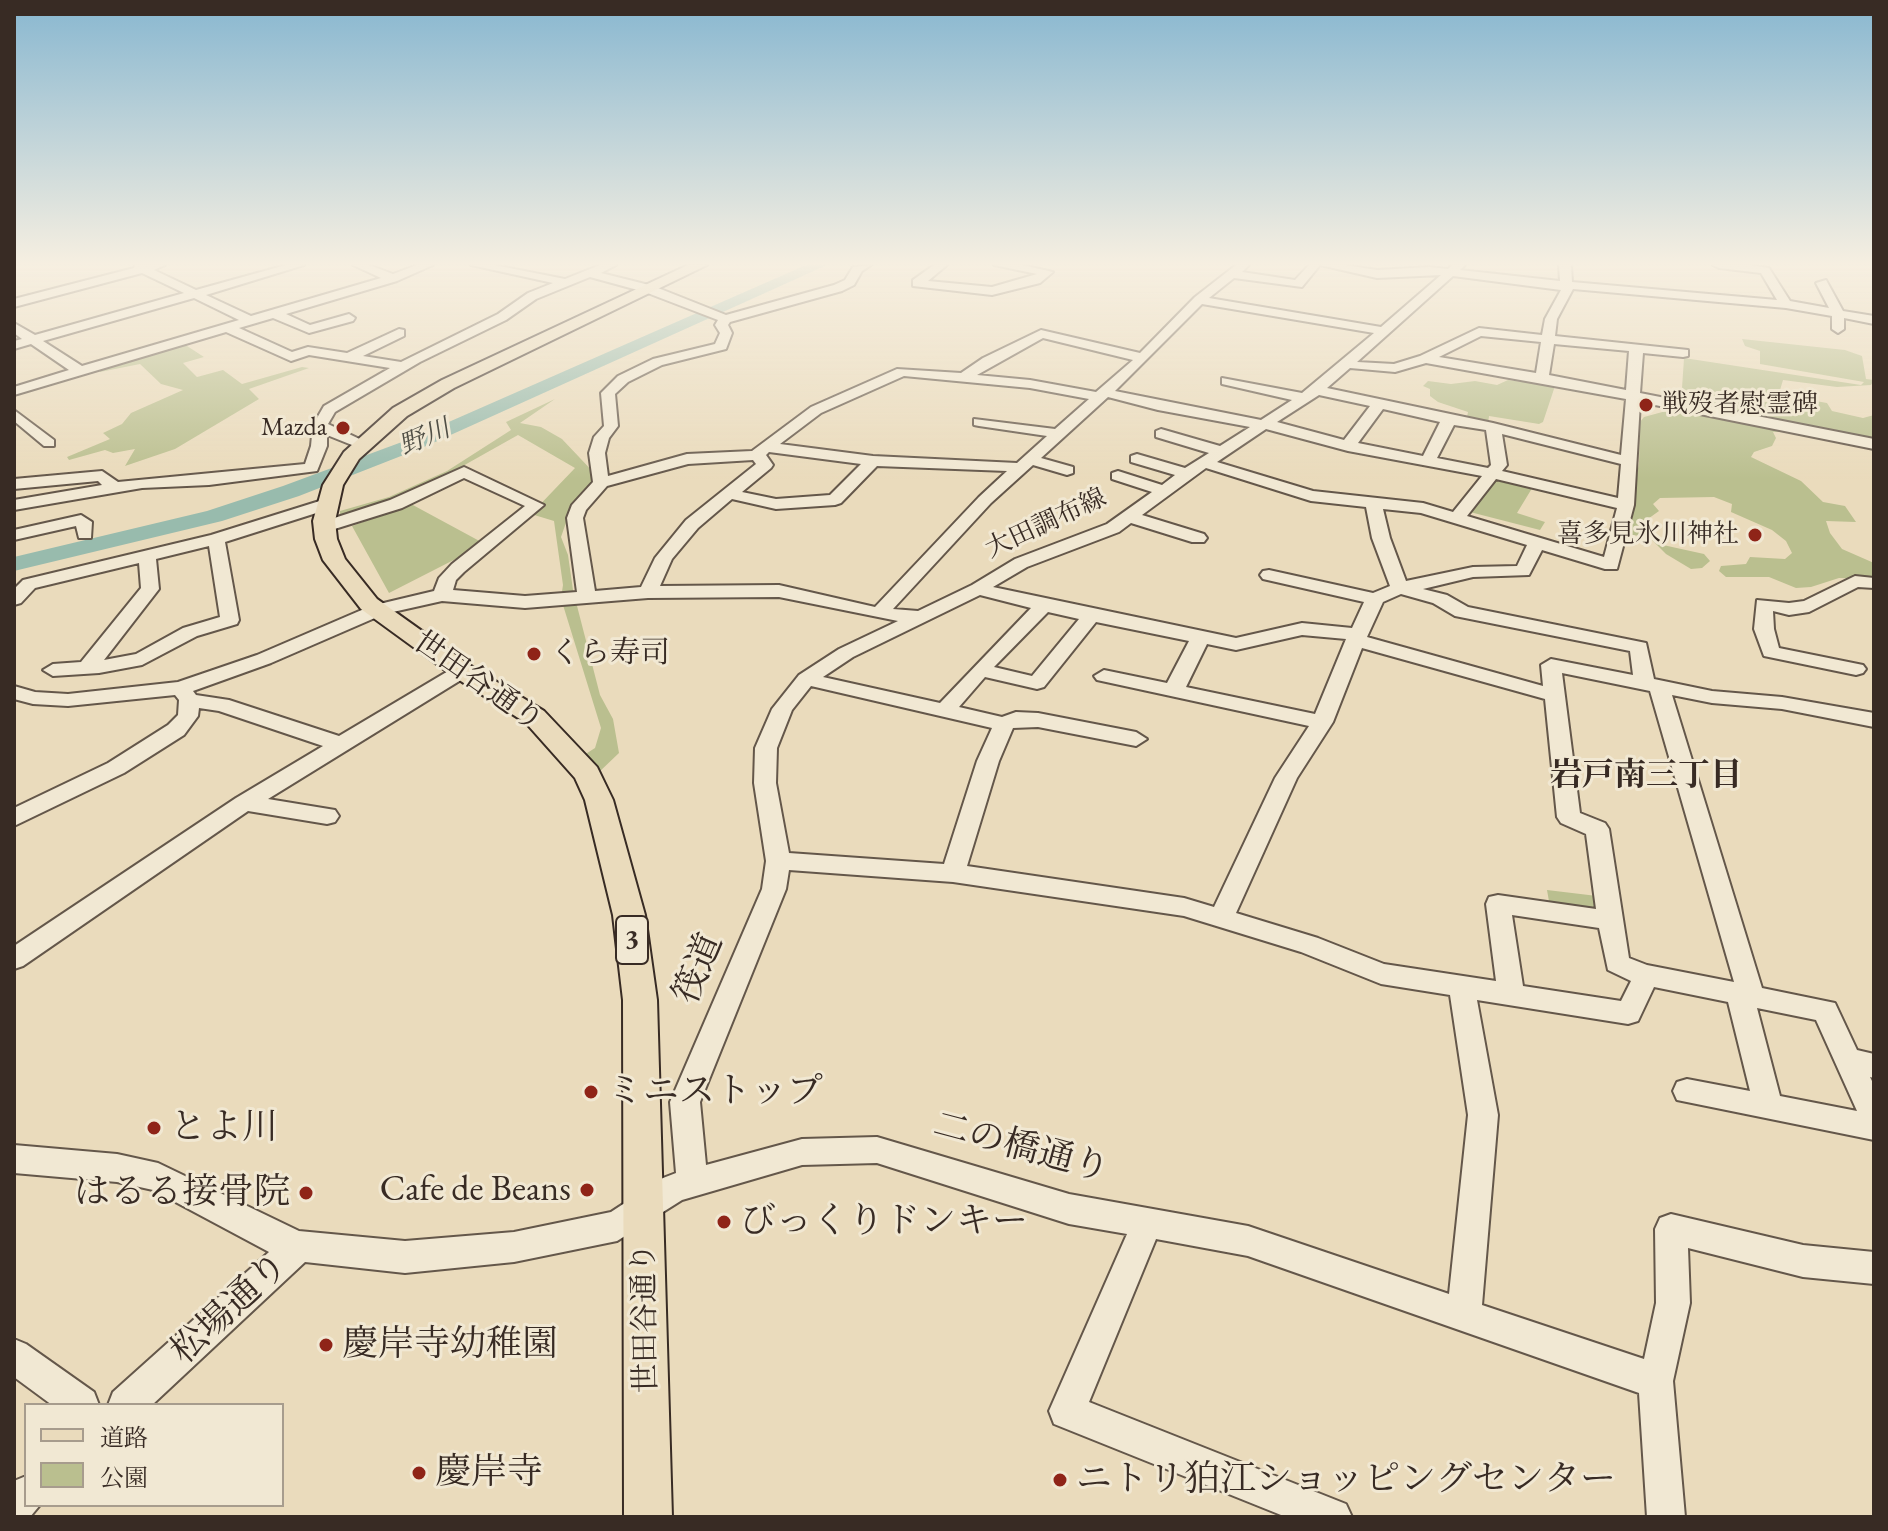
<!DOCTYPE html>
<html>
<head>
<meta charset="utf-8">
<style>
	body { margin:0 }
	#map { position:relative; width:1888px; height:1531px; overflow:hidden; background:#eadbbc; font-family:"EB Garamond","Noto Serif JP",serif }
	canvas { display:block }
	.frame { position:absolute; inset:0; border:16px solid #382b24; pointer-events:none }
	.legend { position:absolute; left:24px; top:1403px; width:260px; height:104px; box-sizing:border-box; background:#f1e8d3; border:2px solid #a79c8d; margin:0; padding:10px 14px; list-style:none; font-size:24px; color:#382b24 }
	.legend li { display:flex; align-items:center; gap:16px; height:40px }
	.legend b { width:40px; border:2px solid #a79c8d }
</style>
</head>
<body>
<div id="map">
<canvas width="1888" height="1531"></canvas>
<div class="frame"></div>
<ul class="legend">
<li><b style="height:10px;background:#eadbbc"></b>道路</li>
<li><b style="height:22px;background:#babf8f"></b>公園</li>
</ul>
</div>
<script>
const g = document.querySelector('canvas').getContext('2d');
g.lineJoin = 'round';
function paint(path, color) {
  g.fillStyle = color;
  g.fill(path, 'evenodd');
}
function shape(rows) {
  const path = new Path2D();
  for (const r of rows) {
    path.moveTo(r[0], r[1]);
    for (let i = 2; i < r.length; i += 2) path.lineTo(r[i], r[i + 1]);
  }
  return path;
}
function stroke(path, color, width, dash) {
  g.strokeStyle = color;
  g.lineWidth = width;
  g.lineCap = dash ? 'butt' : 'round';
  g.setLineDash(dash || []);
  g.stroke(path);
}
function write(font, color, halo, rows, align = 'center') {
  g.font = font + ' "EB Garamond","Noto Serif JP",serif';
  g.lineWidth = 6;
  g.setLineDash([]);
  g.textBaseline = 'middle';
  g.strokeStyle = halo;
  g.fillStyle = color;
  for (const [text, x, y, turn = 0] of rows) {
    g.save();
    g.translate(x, y);
    g.rotate((+turn || 0) * Math.PI / 180);
    g.textAlign = isNaN(turn) ? turn : align;
    if (halo) g.strokeText(text, 0, 0);
    g.fillText(text, 0, 0);
    g.restore();
  }
}
paint(shape([
	[1742,339,1845,350,1862,356,1866,379,1874,380,1871,385,1837,387,1783,380,1778,397,1758,396,1760,401,1818,412,1819,406,1815,405,1816,401,1827,403,1832,411,1863,418,1874,415,1874,441,1681,403,1684,358,1861,385,1864,382,1760,364,1760,351,1745,346],
	[181,342,204,357,183,363,197,377,223,370,242,384,302,367,309,368,249,389,259,399,175,449,125,466,135,449,113,453,105,450,69,460,67,457,110,439,103,433,122,424,131,413,183,390,161,384,140,364,100,372,97,367],
	[1523,378,1556,383,1543,422,1539,424,1489,416,1488,424,1470,421,1467,417,1468,412,1438,402,1430,396,1430,389,1423,386,1428,381,1451,384,1475,381,1497,385,1508,380,1522,382],
	[555,399,520,423,541,427,562,439,597,476,569,514,561,537,568,555,574,597,561,598,563,585,554,521,531,514,575,468,518,435,429,485,340,519,340,511,389,497,447,471,511,430,506,422],
	[1669,407,1795,431,1773,432,1776,438,1772,446,1754,452,1751,457,1801,481,1823,502,1845,506,1856,522,1826,521,1830,533,1842,549,1874,563,1874,579,1839,578,1811,587,1796,588,1769,577,1726,577,1719,571,1721,566,1746,564,1750,557,1785,559,1792,553,1786,541,1772,530,1731,512,1732,504,1714,497,1660,498,1653,504,1659,511,1645,521,1663,545,1704,554,1710,561,1702,568,1691,569,1666,554,1648,536,1626,535,1639,463,1640,422,1644,417,1666,411],
	[1496,477,1534,485,1517,513,1545,522,1540,530,1470,512],
	[411,504,485,544,389,593,352,526],
	[576,602,600,695,613,719,619,753,597,774,584,755,595,748,601,728,563,605],
	[1547,890,1597,896,1601,915,1550,907]
]), '#babf8f');
paint(shape([
	[806,265,827,265,424,447,299,496,222,521,14,571,14,557,207,511,283,486,410,439,806,265]
]), '#98bbad');
const minor = shape([
	[135,265,165,265,154,270,196,290,286,265,304,265,206,295,251,316,381,278,353,265,369,265,393,274,417,265,433,265,397,281,286,314,310,325,349,314,355,318,353,321,309,333,273,318,239,328,292,352,308,347,347,353,399,329,404,330,404,336,363,356,401,362,498,314,528,293,553,283,471,265,494,265,565,279,600,265,616,265,601,273,653,286,726,315,834,285,845,280,853,267,871,265,862,271,854,285,842,291,730,322,728,325,732,333,726,349,662,365,628,382,615,394,618,426,609,438,605,453,608,476,687,454,752,451,811,407,897,369,961,373,983,358,1041,330,1140,353,1195,297,1236,265,1249,265,1242,272,1295,280,1309,265,1345,265,1377,270,1429,267,1448,269,1452,265,1465,265,1460,270,1560,281,1559,265,1571,265,1572,282,1777,300,1761,273,1719,268,1713,265,1750,265,1769,268,1790,301,1829,308,1816,283,1826,280,1843,311,1874,316,1874,324,1844,318,1844,329,1838,333,1832,329,1832,316,1786,308,1573,289,1557,319,1555,336,1688,350,1688,356,1683,357,1643,353,1640,393,1874,439,1874,449,1640,402,1634,505,1617,569,1605,569,1542,550,1529,575,1473,577,1423,589,1447,595,1468,607,1646,643,1654,679,1712,691,1782,697,1874,713,1874,727,1782,709,1712,703,1672,695,1762,988,1835,1003,1857,1050,1874,1054,1874,1078,1870,1077,1874,1085,1874,1140,1677,1100,1673,1091,1677,1082,1687,1079,1750,1091,1728,1002,1654,987,1638,1021,1628,1024,1477,1000,1498,1115,1482,1305,1644,1359,1656,1303,1655,1229,1660,1218,1671,1214,1803,1245,1874,1252,1874,1284,1803,1277,1688,1248,1690,1303,1673,1381,1685,1517,1647,1517,1639,1393,1248,1256,1156,1239,1089,1402,1346,1504,1352,1517,1286,1517,1054,1424,1049,1411,1127,1234,1069,1224,877,1163,802,1165,682,1200,617,1241,514,1262,405,1273,305,1262,152,1405,108,1405,113,1392,269,1252,153,1190,117,1182,14,1173,14,1145,117,1154,158,1163,299,1231,405,1241,514,1232,611,1212,663,1178,676,1173,670,1102,762,889,766,861,754,783,755,748,772,709,799,675,839,649,898,621,779,597,648,598,525,608,442,601,384,614,271,663,193,691,196,695,229,700,339,736,455,667,469,667,472,671,469,675,268,799,335,810,339,816,335,822,327,824,248,811,23,966,14,969,14,946,236,798,323,746,219,711,199,708,198,716,184,735,124,773,14,826,14,808,108,763,168,725,178,715,179,700,175,695,68,706,33,704,14,699,14,686,35,692,68,694,178,682,257,655,371,606,434,591,439,578,452,564,525,506,464,478,402,508,325,532,316,527,319,523,390,500,464,467,544,505,464,572,456,580,453,590,525,596,577,592,567,518,572,505,593,482,589,453,594,437,604,426,601,393,618,376,653,359,715,344,720,333,715,325,718,320,645,292,590,277,536,299,506,320,420,362,335,412,328,424,370,444,362,449,327,435,327,446,317,471,209,485,142,488,14,510,14,500,102,485,98,481,14,489,14,479,102,471,118,482,305,464,311,446,313,425,324,406,390,368,309,355,291,361,226,332,14,395,14,387,69,370,31,344,14,349,14,341,22,339,14,333,14,323,35,335,184,293,142,273,14,307,14,299,134,268,135,265],
	[1320,265,1377,278,1441,275,1381,327,1209,298,1234,278,1302,287,1320,265],
	[1453,276,1561,290,1545,319,1542,335,1479,328,1420,356,1394,364,1357,362,1453,276],
	[194,298,239,320,82,366,43,341,194,298],
	[1202,304,1374,333,1302,393,1222,378,1222,384,1292,400,1261,420,1115,391,1202,304],
	[1481,336,1541,342,1536,373,1439,357,1481,336],
	[1043,338,1133,360,1096,392,1030,380,977,375,1043,338],
	[1554,344,1629,351,1626,390,1549,375,1554,344],
	[1426,363,1626,399,1621,455,1493,423,1327,388,1350,368,1395,372,1426,363],
	[904,376,1030,388,1089,399,1055,429,974,419,974,425,979,426,1047,436,1017,463,873,456,780,444,821,413,904,376],
	[1319,395,1370,406,1344,440,1277,422,1319,395],
	[1108,397,1158,410,1250,427,1220,446,1161,429,1156,431,1156,437,1209,453,1185,468,1137,454,1131,456,1131,462,1175,475,1162,485,1118,471,1112,473,1112,479,1152,492,1107,524,1015,559,972,585,918,611,893,609,991,503,1033,465,1067,475,1073,473,1073,467,1041,458,1108,397],
	[1383,409,1440,422,1423,456,1358,443,1383,409],
	[1454,425,1486,430,1491,465,1488,468,1437,458,1454,425],
	[1266,429,1348,451,1482,476,1453,512,1423,503,1313,491,1217,462,1266,429],
	[1502,434,1621,464,1618,498,1502,471,1507,465,1502,434],
	[769,452,861,464,830,495,776,499,742,492,771,468,773,465,766,455,769,452],
	[753,460,756,464,686,520,655,558,641,587,595,591,583,518,586,510,607,486,688,464,753,460],
	[877,466,1007,471,979,497,875,607,779,585,660,586,672,559,698,528,732,499,776,509,835,505,841,503,877,466],
	[1206,468,1311,501,1366,507,1372,538,1390,586,1373,593,1269,570,1263,571,1260,575,1263,579,1364,602,1352,628,1302,623,1236,638,993,587,1027,567,1119,532,1131,523,1192,542,1204,542,1207,538,1204,534,1142,515,1206,468],
	[1496,479,1617,508,1604,557,1467,516,1496,479],
	[1383,509,1421,513,1527,545,1517,566,1473,567,1406,581,1390,538,1383,509],
	[1401,594,1433,603,1455,616,1630,651,1633,675,1551,659,1541,665,1543,686,1367,637,1383,602,1401,594],
	[980,595,1031,608,940,703,823,677,853,657,980,595],
	[1048,612,1079,619,1032,676,994,667,1048,612],
	[1096,622,1189,641,1167,683,1104,670,1094,676,1097,680,1309,726,1275,778,1214,907,1184,898,967,866,999,761,1013,728,1038,727,1136,746,1147,739,1136,732,1038,713,1016,712,1002,717,959,707,985,677,1037,689,1044,687,1096,622],
	[1302,635,1346,639,1315,714,1186,687,1207,644,1236,650,1302,635],
	[1362,648,1545,699,1557,817,1561,823,1586,834,1596,909,1498,895,1489,897,1486,904,1496,981,1384,964,1318,938,1236,913,1297,778,1333,722,1362,648],
	[1562,673,1650,691,1734,982,1647,965,1629,958,1609,829,1605,823,1580,813,1562,673],
	[811,686,992,728,977,761,944,864,789,853,776,783,777,748,792,710,811,686],
	[789,870,953,882,1184,916,1301,952,1381,984,1450,995,1468,1115,1449,1294,1248,1226,1069,1194,877,1137,802,1139,706,1165,700,1102,786,889,789,870],
	[1512,915,1599,928,1608,970,1631,981,1621,1001,1523,986,1512,915],
	[1757,1008,1816,1020,1857,1111,1780,1096,1757,1008],
	[934,265,947,265,928,281,992,287,1037,274,994,265,1022,265,1053,272,1040,283,992,295,913,286,913,280,934,265],
	[14,410,54,440,54,446,44,446,14,421,14,410],
	[326,499,332,500,334,504,332,508,225,542,239,620,237,624,197,636,142,665,99,673,53,676,43,670,53,664,81,662,141,588,139,563,35,588,21,603,14,605,14,589,23,580,211,535,326,499],
	[209,546,220,617,183,628,136,654,104,660,159,589,156,559,209,546],
	[81,515,92,522,91,538,79,538,76,526,14,540,14,530,81,515],
	[1855,576,1874,578,1874,588,1858,587,1809,612,1789,615,1773,611,1774,629,1779,648,1863,665,1866,669,1863,673,1856,675,1764,656,1754,629,1757,600,1789,603,1804,601,1855,576],
	[14,1339,26,1344,94,1392,99,1405,52,1405,14,1377,14,1339],
	[26,1476,26,1505,40,1505,30,1517,14,1517,14,1481,26,1476]
]);
const major = shape([
	[688,265,707,265,454,388,407,416,359,459,343,485,335,521,337,539,345,559,377,599,471,666,544,711,597,767,613,800,645,915,657,1000,672,1517,624,1517,623,1000,613,915,585,800,575,778,526,723,453,676,361,609,323,560,315,539,313,521,323,485,344,452,393,408,442,380,688,265]
]);
stroke(minor, '#64574a', 4);
stroke(major, '#382b24', 4);
paint(minor, '#f1e8d3');
paint(major, '#eadbbc');
const sky = g.createLinearGradient(0, 0, 0, 479);
sky.addColorStop(0, '#88b7d0');
sky.addColorStop(0.55, '#f6efe1');
sky.addColorStop(1, '#f6efe100');
g.fillStyle = sky;
g.fillRect(0, 0, 1888, 479);
for (const [x, y, r, color] of [
	[1646,405,8,"#8f2418"],
	[343,428,8,"#8f2418"],
	[1755,535,8,"#8f2418"],
	[534,654,8,"#8f2418"],
	[591,1092,8,"#8f2418"],
	[154,1128,8,"#8f2418"],
	[587,1190,8,"#8f2418"],
	[306,1193,8,"#8f2418"],
	[724,1222,8,"#8f2418"],
	[326,1345,8,"#8f2418"],
	[419,1473,8,"#8f2418"],
	[1060,1480,8,"#8f2418"]
]) {
  const dot = new Path2D();
  dot.arc(x, y, r, 0, 2 * Math.PI);
  g.fillStyle = color;
  g.fill(dot);
  stroke(dot, '#f1e8d3', 3);
}
write('26px', '#382b24', '#f1e8d3', [
	["戦歿者慰霊碑",1662,405,"left"],
	["Mazda",327,428],
	["喜多見氷川神社",1739,535]
], 'right');
write('italic 26px', '#504f46', '#f1e8d3', [
	["野川",425,438,-23]
]);
write('26px', '#382b24', '#f1e8d3', [
	["大田調布線",1046,524,-25]
]);
for (const [x, y, w] of [
	[632,940,32]
]) {
  const box = new Path2D();
  box.roundRect(x - w / 2, y - 24, w, 48, 6);
  g.fillStyle = '#f1e8d3';
  g.fill(box);
  stroke(box, '#382b24', 2);
}
write('bold 28px', '#382b24', null, [
	["3",632,940]
]);
write('30px', '#382b24', '#f1e8d3', [
	["くら寿司",550,654]
], 'left');
write('30px', '#382b24', '#f1e8d3', [
	["世田谷通り",478,682,35],
	["世田谷通り",646,1318,-91]
]);
write('bold 32px', '#382b24', '#f1e8d3', [
	["岩戸南三丁目",1646,776]
]);
write('36px', '#382b24', '#f1e8d3', [
	["筏道",699,969,-67],
	["二の橋通り",1021,1148,15],
	["松場通り",230,1309,-43]
]);
write('36px', '#382b24', '#f1e8d3', [
	["ミニストップ",607,1092],
	["とよ川",170,1128],
	["Cafe de Beans",571,1190,"right"],
	["はるる接骨院",290,1193,"right"],
	["びっくりドンキー",740,1222],
	["慶岸寺幼稚園",342,1345],
	["慶岸寺",435,1473],
	["ニトリ狛江ショッピングセンター",1076,1480]
], 'left');
</script>
</body>
</html>
